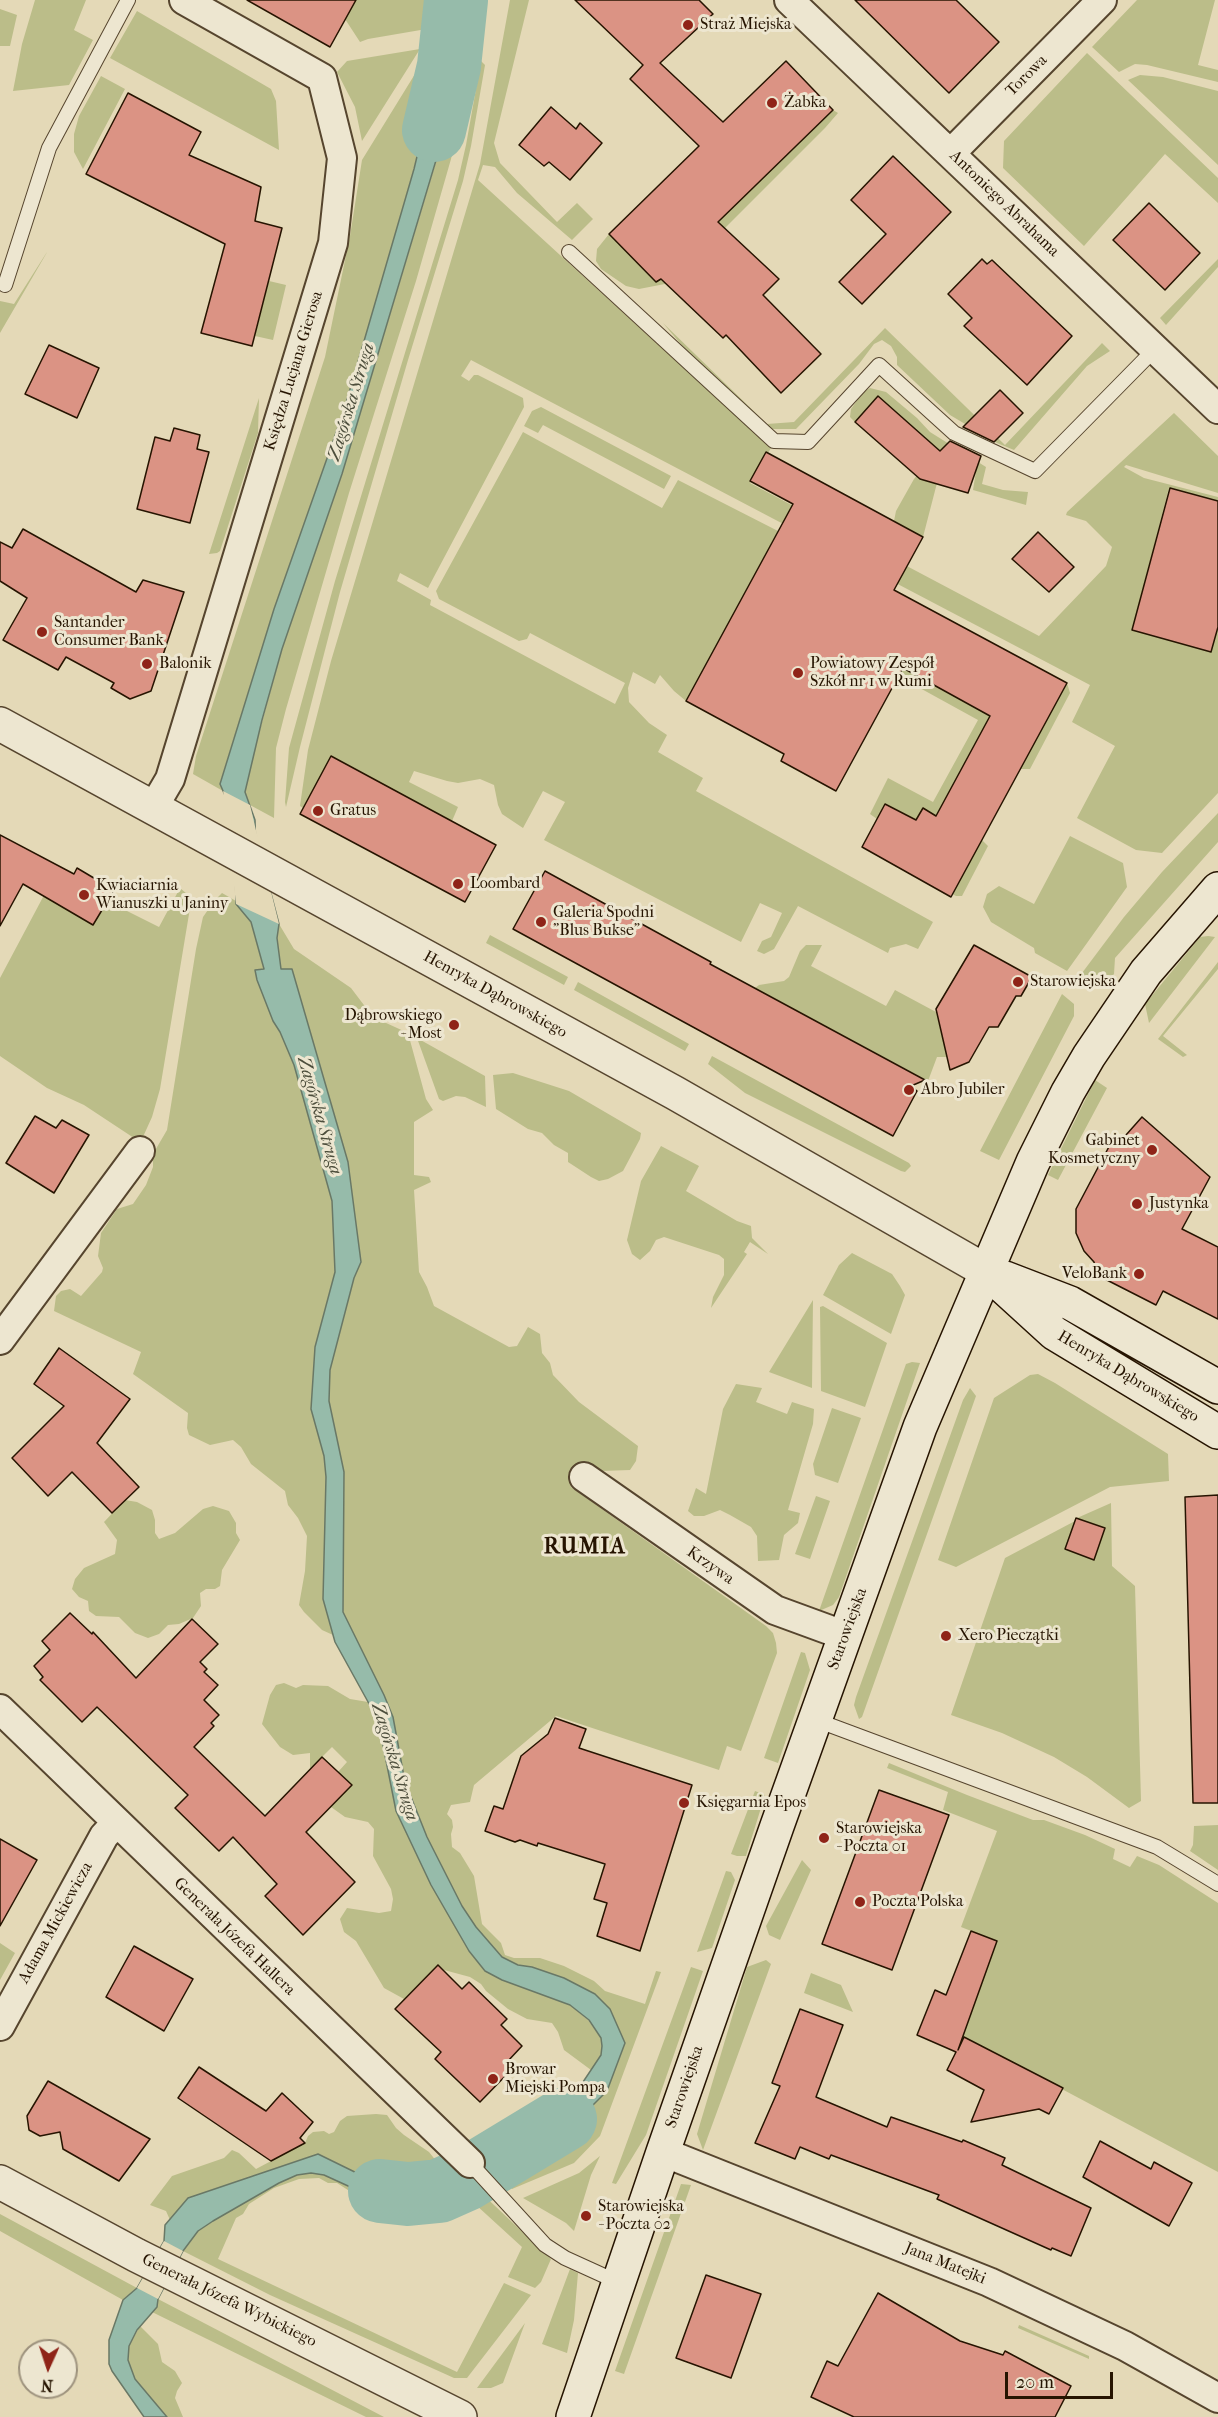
<!DOCTYPE html>
<html>
<head>
<meta charset="utf-8">
<style>
	body { margin:0 }
	#map { position:relative; width:1218px; height:2417px; overflow:hidden; background:#e4d9b7; font-family:"IM FELL French Canon",serif }
	canvas { display:block }
	.north { position:absolute; left:18px; top:2339px; width:60px; height:60px; box-sizing:border-box; background:#ede6d0; border:2px solid #9d927d; border-radius:50%; rotate:183deg; font-size:16px; font-weight:700; line-height:24px; text-align:center; color:#261401 }
	.north::after { content:''; display:block; margin:auto; width:21px; height:27px; background:#8f2418; clip-path:polygon(50% 0,100% 100%,50% 72%,0 100%) }
	.scale { position:absolute; left:1005px; top:2372px; width:108px; height:27px; box-sizing:border-box; border:3px solid #261401; border-top:0; padding-left:8px; font-size:18px; line-height:21px; white-space:nowrap; color:#261401; -webkit-text-stroke:4px #ede6d0; paint-order:stroke }
</style>
</head>
<body>
<div id="map">
<canvas width="1218" height="2417"></canvas>
<div class="north">N</div>
<div class="scale">20 m</div>
</div>
<script>
const g = document.querySelector('canvas').getContext('2d');
g.lineJoin = 'round';
function paint(path, color) {
  g.fillStyle = color;
  g.fill(path, 'evenodd');
}
function shape(rows) {
  const path = new Path2D();
  for (const r of rows) {
    path.moveTo(r[0], r[1]);
    for (let i = 2; i < r.length; i += 2) path.lineTo(r[i], r[i + 1]);
  }
  return path;
}
function stroke(path, color, width, dash) {
  g.strokeStyle = color;
  g.lineWidth = width;
  g.lineCap = dash ? 'butt' : 'round';
  g.setLineDash(dash || []);
  g.stroke(path);
}
function write(font, color, halo, rows, align = 'center') {
  g.font = font + ' "IM FELL French Canon",serif';
  g.lineWidth = 6;
  g.setLineDash([]);
  g.textBaseline = 'middle';
  g.strokeStyle = halo;
  g.fillStyle = color;
  for (const [text, x, y, turn = 0] of rows) {
    g.save();
    g.translate(x, y);
    g.rotate((+turn || 0) * Math.PI / 180);
    g.textAlign = isNaN(turn) ? turn : align;
    if (halo) g.strokeText(text, 0, 0);
    g.fillText(text, 0, 0);
    g.restore();
  }
}
paint(shape([
	[35,0,86,0,74,30,93,40,69,85,13,91,22,44],
	[356,0,446,0,444,26,368,39,360,42,345,19],
	[510,0,529,0,494,143,500,163,557,222,577,203,593,219,572,240,517,193,495,167,483,165,478,180,771,448,750,483,1039,636,1106,566,1112,547,1086,521,1066,515,1067,512,1174,413,1218,456,1218,493,1126,465,1124,467,1144,478,1218,497,1218,501,1169,488,1132,630,1211,652,1218,627,1218,793,1162,853,1136,850,1077,818,1115,746,1072,722,1090,685,471,360,461,376,469,381,474,375,478,375,523,398,524,407,428,588,400,573,397,581,431,600,430,605,615,704,625,683,530,633,527,639,519,641,439,599,436,591,523,432,662,508,678,480,778,531,686,701,674,691,660,675,655,684,633,672,628,688,629,702,649,723,667,735,658,752,703,778,696,791,933,922,918,949,906,944,890,948,888,953,798,906,774,949,764,954,757,951,762,941,771,937,782,913,760,903,741,942,544,840,565,802,543,791,523,828,502,814,498,805,494,785,480,779,458,783,447,781,414,771,409,782,458,807,452,821,331,757,303,808,300,806,308,750,331,661,480,164],
	[1137,0,1215,0,1198,65,1218,70,1218,82,1147,65,1135,64,1119,72,1092,47],
	[0,9,17,15,10,46,0,46],
	[137,11,271,89,276,101,279,150,110,58],
	[442,44,438,69,414,168,368,330,344,410,274,609,220,783,223,791,193,774,196,756,325,357,350,236,362,160,431,48],
	[462,45,471,49,473,60,451,159,416,281,349,493,286,709,276,748,274,818,250,805,245,792,255,748,282,649,342,474,433,172,446,127],
	[420,49,362,141,355,107,337,72,347,61],
	[1087,53,1218,178,1218,203,1165,154,1084,246,1003,168,1004,141],
	[481,61,485,65,471,146,463,181,408,360,340,592,300,747,286,807,285,802,289,748,335,581,458,180,466,145],
	[1140,75,1163,77,1218,91,1218,165,1128,80],
	[101,76,125,89,83,169,74,152,74,134,79,116],
	[833,110,838,113,825,128,670,283,639,289,626,286,601,269,596,261,597,249,609,234,657,281],
	[47,252,46,254,0,333,0,301,14,304],
	[1218,259,1218,267,1166,325,1160,318],
	[269,281,286,285,273,340,255,336],
	[663,323,767,424,794,422,885,328,1005,445,1102,343,1110,351,1087,366,1014,450,997,443,950,415,897,365,897,357,891,346,882,340,874,344,859,364,796,429,772,429,751,413,689,354],
	[870,388,886,392,917,418,930,432,986,467,982,484,1003,490,1028,492,1026,505,973,490,977,465,937,483,923,537,894,521,896,511,914,479,939,450,878,396,855,422,850,417,851,409,863,392],
	[259,398,258,433,220,551,217,553,209,554],
	[541,407,671,476,664,489,543,425,538,433,524,426,532,411],
	[903,668,991,714,936,816,923,808,916,820,886,804,877,819,870,814,888,778,933,802,978,720,898,676],
	[1067,683,1070,693,1030,769,1020,769],
	[1218,813,1218,842,1115,958,1114,974,1105,984,1099,988,1093,987,1079,977,1124,917,1162,872],
	[1070,836,1123,863,1127,887,1067,971,1035,953,1034,948,991,922,983,907,987,894,999,886,1034,904],
	[982,840,988,846,962,896,956,896,952,894],
	[59,867,93,925,107,901,159,927,180,888,187,894,191,902,160,1089,152,1117,142,1139,137,1140,84,1105,47,1088,0,1056,0,978],
	[222,893,236,901,251,922,264,970,273,1021,280,1032,294,1065,332,1201,335,1272,315,1347,311,1409,324,1456,326,1477,323,1599,333,1635,322,1630,304,1612,299,1605,305,1571,307,1536,298,1518,288,1505,285,1491,251,1464,241,1447,233,1440,210,1445,189,1435,187,1428,188,1413,133,1374,141,1352,54,1311,56,1296,61,1291,70,1289,81,1296,102,1272,103,1268,98,1256,101,1233,117,1209,133,1204,146,1185,153,1167,153,1154,167,1130,196,949,203,917,215,900],
	[279,924,294,949,351,988,373,1017,408,1033,426,1099,433,1110,414,1122,414,1175,429,1177,431,1182,414,1190,419,1272,427,1287,434,1306,509,1347,517,1346,528,1327,540,1334,542,1353,550,1363,553,1375,579,1402,638,1446,636,1461,630,1470,601,1471,587,1466,576,1466,571,1471,569,1479,571,1487,766,1626,773,1633,776,1643,777,1653,741,1751,727,1746,719,1770,556,1716,474,1785,470,1802,451,1805,447,1814,452,1820,453,1827,451,1834,452,1847,460,1853,474,1876,482,1924,501,1943,505,1955,514,1958,540,1958,564,1966,594,1981,605,1991,645,2004,656,1971,661,1972,600,2136,574,2163,512,2189,498,2173,508,2162,533,2150,586,2112,607,2091,625,2043,595,1994,564,1978,532,1967,518,1965,502,1957,476,1927,462,1906,427,1837,405,1781,393,1717,384,1695,343,1612,344,1472,329,1401,330,1370,354,1278,361,1262,348,1162,292,969,281,969,277,938],
	[490,935,568,977,564,985,486,943],
	[1208,936,1215,937,1149,1023,1145,1004,1200,937],
	[806,945,822,945,811,966,886,1006,895,990,936,1012,947,1057,937,1057,928,1081,755,988,759,985,784,981,789,977,800,951],
	[1218,962,1218,969,1163,1036,1187,1055,1183,1057,1158,1039],
	[578,982,689,1044,685,1051,574,990],
	[1062,994,1074,1004,1074,1016,999,1160,980,1151],
	[417,1038,485,1076,486,1107,465,1097,456,1096,443,1101,439,1099],
	[712,1056,909,1163,911,1166,905,1172,901,1171,745,1093,708,1064],
	[513,1073,569,1091,641,1133,640,1139,623,1171,608,1179,599,1181,591,1177,568,1162,568,1153,554,1145,542,1133,528,1129,496,1109,493,1075],
	[1095,1080,1107,1088,1058,1180,1048,1175],
	[661,1146,699,1166,686,1191,737,1221,751,1226,752,1238,768,1254,750,1242,744,1252,747,1254,711,1308,713,1297,724,1275,724,1259,719,1255,664,1237,656,1240,650,1251,640,1260,632,1254,627,1240,641,1181],
	[852,1253,892,1274,900,1286,905,1295,891,1334,823,1295,839,1265],
	[813,1300,812,1388,769,1372],
	[823,1306,887,1343,865,1407,821,1391,820,1307],
	[912,1362,920,1363,839,1597,833,1605,819,1611,906,1364],
	[1038,1374,1055,1383,1168,1454,1169,1481,1110,1487,956,1567,938,1560,994,1398,1030,1375],
	[736,1384,762,1388,756,1402,787,1414,792,1402,814,1409,813,1424,788,1510,800,1513,798,1523,784,1535,779,1560,758,1561,757,1536,751,1527,730,1515,720,1510,704,1516,694,1516,688,1511,696,1488,706,1494,723,1409],
	[970,1388,976,1396,862,1717,859,1719,854,1705,856,1697,963,1400],
	[832,1408,861,1418,838,1483,815,1475,813,1464],
	[816,1496,830,1501,810,1559,795,1554],
	[125,1500,137,1502,152,1510,155,1520,155,1533,159,1539,175,1533,203,1509,213,1506,229,1511,236,1523,236,1533,240,1540,222,1570,220,1586,215,1589,206,1589,200,1593,201,1606,193,1618,179,1624,168,1625,159,1634,148,1638,135,1633,119,1617,96,1616,89,1611,88,1601,79,1597,72,1589,75,1579,84,1568,115,1554,117,1540,104,1522],
	[1111,1503,1112,1566,1135,1586,1141,1801,1129,1808,1087,1777,1054,1757,1002,1733,951,1715,1005,1558,1075,1521,1065,1549,1094,1560,1105,1528,1077,1518],
	[801,1652,805,1653,810,1670,778,1763,764,1758],
	[284,1683,296,1688,303,1685,328,1686,350,1699,368,1702,378,1720,396,1811,431,1885,469,1951,485,1971,502,1980,570,2005,588,2020,601,2038,602,2046,601,2055,591,2070,564,2050,558,2032,552,2023,527,2019,508,2009,486,1991,481,1984,470,1977,444,1970,438,1965,404,1999,384,1988,356,1941,344,1932,340,1919,347,1908,379,1913,391,1911,393,1899,391,1889,373,1856,374,1829,368,1822,345,1817,331,1807,352,1785,338,1772,347,1762,332,1747,310,1769,310,1753,293,1755,280,1747,262,1724,270,1695,276,1685],
	[889,1763,967,1795,1033,1820,1044,1820,1085,1835,1115,1849,1113,1859,1130,1867,1137,1856,1159,1865,1218,1903,1218,2172,962,2036,997,1941,961,1927,997,1831,943,1810,948,1792,887,1768],
	[755,1791,765,1795,746,1856,737,1856,731,1854],
	[1218,1825,1218,1870,1190,1851,1193,1845,1194,1826],
	[802,1860,811,1870,780,1940,769,1935,766,1926],
	[726,1871,731,1872,735,1880,712,1948,697,1952],
	[0,1943,15,1953,0,1980],
	[766,1960,771,1964,703,2150,697,2134,747,1967],
	[691,1967,703,1971,646,2135,616,2184,612,2183],
	[811,1973,841,1985,853,2012,804,1993],
	[376,2114,387,2115,396,2128,404,2135,429,2152,449,2177,424,2186,397,2184,367,2178,318,2154,188,2198,170,2220,166,2211,150,2205,172,2176,224,2158,232,2150,239,2153,256,2169,305,2143,308,2136,313,2132,324,2131,329,2134,334,2132,340,2121,347,2116],
	[600,2156,591,2175,574,2231,566,2223,523,2198,579,2173],
	[311,2173,324,2175,389,2203,409,2205,448,2198,440,2208,423,2221,384,2222,369,2213,368,2203,337,2183,328,2183,319,2178,299,2179,274,2188,249,2204,243,2214,236,2218,218,2259,457,2372,504,2283,531,2295,467,2378,454,2378,270,2295,183,2251,198,2231,213,2221,279,2183,297,2175],
	[681,2184,691,2185,624,2374,615,2371],
	[475,2187,551,2259,541,2282,535,2288,508,2277,522,2247,464,2194],
	[0,2214,137,2288,123,2300,0,2231],
	[570,2269,578,2273,574,2320,567,2353,542,2344],
	[158,2299,384,2417,366,2417,152,2312,157,2307],
	[525,2323,503,2383,491,2388,477,2388],
	[1019,2325,1089,2356,1089,2359,1018,2328],
	[140,2326,158,2344,162,2362,175,2371,182,2383,177,2391,175,2398,183,2417,167,2417,135,2379,128,2360,128,2353,129,2346]
]), '#bbbd89');
const water = shape([
	[446,0,466,0,464,26,444,26,446,0],
	[442,44,462,45,446,127,342,474,282,649,262,720,245,792,255,820,256,858,263,863,279,924,277,938,281,969,292,969,348,1162,361,1262,354,1278,330,1370,329,1401,344,1472,343,1612,384,1695,393,1717,405,1782,427,1837,462,1906,476,1927,502,1957,518,1965,532,1967,564,1978,595,1994,610,2009,625,2043,607,2091,586,2112,533,2150,508,2162,498,2173,482,2156,561,2115,601,2055,602,2046,601,2038,589,2020,570,2005,502,1980,485,1971,469,1951,431,1885,396,1811,378,1720,335,1642,323,1599,326,1477,324,1456,311,1409,315,1347,335,1272,332,1201,294,1065,280,1032,273,1021,257,980,255,970,264,969,251,922,236,904,234,816,220,784,274,609,344,410,414,169,438,69,442,44],
	[318,2154,367,2178,397,2184,424,2186,449,2177,457,2171,475,2187,464,2194,409,2205,398,2205,370,2196,324,2175,311,2173,297,2175,279,2183,213,2221,198,2231,183,2251,158,2299,157,2307,137,2330,129,2346,128,2360,135,2379,167,2417,144,2417,112,2371,109,2364,109,2340,123,2300,137,2288,164,2241,165,2225,188,2198,318,2154]
]);
paint(water, '#96bbaa');
stroke(water, '#697866', 1.5);
paint(shape([
	[223,791,250,805,258,839,259,857,263,859,279,924,236,904,232,866,231,817,225,802],
	[164,2241,183,2251,158,2299,137,2288]
]), '#e4d9b7');
stroke(shape([
	[434,130,449,66,456,0],
	[380,2191,408,2194,439,2191,466,2179,565,2119]
]), '#96bbaa', 64);
const building = shape([
	[247,0,356,0,330,47,247,0],
	[575,0,699,0,713,14,660,63,723,122,786,61,833,110,718,222,779,279,763,295,821,354,781,393,726,335,723,338,661,279,656,282,609,234,699,146,630,79,643,65,575,0],
	[855,0,956,0,999,42,949,93,855,0],
	[128,93,201,132,189,155,261,187,255,221,282,228,252,346,201,333,225,244,86,174,128,93],
	[551,107,576,129,580,123,602,143,570,180,549,162,544,166,519,145,551,107],
	[893,156,951,212,862,304,839,282,886,234,851,200,893,156],
	[1149,203,1200,253,1165,290,1113,240,1149,203],
	[982,259,987,264,992,260,1072,336,1027,385,964,326,972,318,948,294,982,259],
	[49,345,99,368,77,418,25,394,49,345],
	[1000,390,1023,413,994,442,963,427,1000,390],
	[878,396,940,451,950,441,981,456,968,493,920,479,855,422,878,396],
	[174,428,200,435,197,449,209,452,190,523,137,509,155,437,170,441,174,428],
	[766,452,923,537,894,590,1067,683,951,897,862,847,885,804,916,820,923,808,936,816,990,716,903,668,836,791,781,761,784,754,686,701,793,504,750,481,766,452],
	[1170,488,1218,501,1218,627,1211,652,1132,630,1170,488],
	[23,529,136,592,143,580,184,592,151,691,130,699,111,688,114,683,66,657,58,670,3,640,27,598,0,581,0,542,12,548,23,529],
	[1038,532,1074,567,1049,592,1012,559,1038,532],
	[331,756,496,845,465,902,300,814,331,756],
	[0,835,74,874,77,868,114,890,93,925,23,884,0,926,0,835],
	[545,871,711,962,710,964,925,1080,911,1086,917,1091,893,1136,513,929,545,871],
	[974,945,1032,977,1021,996,1016,996,998,1027,989,1027,969,1062,950,1070,936,1009,974,945],
	[35,1116,56,1128,62,1120,89,1135,54,1193,6,1163,35,1116],
	[1142,1117,1210,1177,1182,1229,1218,1247,1218,1319,1163,1291,1156,1305,1097,1275,1094,1262,1084,1251,1076,1233,1076,1209,1112,1141,1118,1144,1142,1117],
	[59,1348,130,1399,97,1443,139,1487,112,1513,72,1472,48,1496,12,1458,64,1406,34,1384,59,1348],
	[1218,1495,1218,1803,1193,1803,1185,1497,1218,1495],
	[1076,1518,1105,1528,1094,1560,1065,1549,1076,1518],
	[70,1613,92,1634,93,1632,136,1678,192,1619,218,1644,200,1662,207,1669,204,1672,218,1685,204,1700,219,1715,211,1723,214,1726,194,1747,265,1816,322,1757,352,1785,306,1832,355,1882,303,1935,265,1896,277,1884,233,1837,219,1851,175,1808,188,1795,97,1707,82,1722,40,1680,43,1677,34,1666,50,1650,42,1641,70,1613],
	[555,1718,586,1729,579,1748,692,1785,640,1951,597,1936,607,1903,594,1899,605,1864,538,1843,537,1846,520,1840,515,1842,485,1831,494,1806,503,1809,521,1756,548,1734,555,1718],
	[879,1790,949,1815,892,1970,822,1944,879,1790],
	[0,1839,37,1860,0,1926,0,1839],
	[971,1931,997,1941,958,2050,964,2037,1063,2088,1049,2114,1039,2109,971,2122,984,2090,947,2070,956,2052,917,2035,935,1990,946,1995,971,1931],
	[134,1946,193,1979,164,2031,106,1997,134,1946],
	[438,1965,462,1989,469,1982,507,2019,501,2025,522,2046,507,2062,514,2067,480,2102,435,2059,441,2052,395,2009,438,1965],
	[800,2009,843,2025,816,2097,887,2127,891,2117,962,2142,963,2140,1005,2158,1002,2165,1091,2208,1071,2256,1052,2248,1051,2250,937,2199,939,2195,831,2155,829,2159,800,2147,795,2159,755,2143,780,2086,772,2083,800,2009],
	[199,2067,266,2111,282,2093,313,2122,300,2138,305,2143,271,2161,178,2098,199,2067],
	[48,2081,150,2139,119,2181,63,2149,60,2132,40,2136,29,2130,27,2116,48,2081],
	[1100,2141,1151,2169,1154,2162,1192,2183,1169,2226,1083,2177,1100,2141],
	[706,2275,761,2294,731,2378,676,2358,706,2275],
	[878,2293,960,2341,1003,2355,1005,2351,1071,2386,1055,2417,854,2417,811,2397,827,2361,838,2366,878,2293]
]);
paint(building, '#db9384');
stroke(building, '#261401', 1.5);
const service = shape([
	[569,252,774,441,808,442,879,365,954,433,1035,471,1155,349],
	[5,285,49,148,128,0],
	[816,1720,1157,1847,1218,1884],
	[470,2163,545,2245,565,2258,620,2283]
]);
const minor = shape([
	[789,0,1218,409],
	[951,153,1102,0],
	[153,808,170,779,333,243,342,158,322,78,184,0],
	[0,1340,140,1151],
	[584,1477,775,1610,846,1636],
	[0,1709,470,2163],
	[0,2026,104,1836,116,1823],
	[663,2152,989,2282,1125,2346,1218,2398]
]);
const tertiary = shape([
	[0,724,675,1093,986,1271],
	[0,2182,136,2255,460,2417]
]);
const secondary = shape([
	[986,1271,1054,1333,1218,1432],
	[1005,1278,1070,1303,1218,1387],
	[573,2417,663,2152,777,1826,920,1427,1033,1162,1068,1092,1089,1056,1146,972,1218,889]
]);
stroke(service, '#56452e', 16);
stroke(minor, '#56452e', 32);
stroke(tertiary, '#56452e', 36);
stroke(secondary, '#261401', 36);
stroke(service, '#ede6d0', 14);
stroke(minor, '#ede6d0', 28);
stroke(tertiary, '#ede6d0', 33);
stroke(secondary, '#ede6d0', 33);
for (const [x, y, r, color] of [
	[688,25,6,"#8f2418"],
	[772,103,6,"#8f2418"],
	[42,632,6,"#8f2418"],
	[147,664,6,"#8f2418"],
	[798,673,6,"#8f2418"],
	[318,811,6,"#8f2418"],
	[458,884,6,"#8f2418"],
	[84,895,6,"#8f2418"],
	[541,922,6,"#8f2418"],
	[1018,982,6,"#8f2418"],
	[454,1025,6,"#8f2418"],
	[909,1090,6,"#8f2418"],
	[1152,1150,6,"#8f2418"],
	[1137,1204,6,"#8f2418"],
	[1139,1274,6,"#8f2418"],
	[946,1636,6,"#8f2418"],
	[684,1803,6,"#8f2418"],
	[824,1838,6,"#8f2418"],
	[860,1902,6,"#8f2418"],
	[493,2079,6,"#8f2418"],
	[586,2216,6,"#8f2418"]
]) {
  const dot = new Path2D();
  dot.arc(x, y, r, 0, 2 * Math.PI);
  g.fillStyle = color;
  g.fill(dot);
  stroke(dot, '#ede6d0', 2);
}
write('16px', '#261401', '#ede6d0', [
	["Straż Miejska",700,25],
	["Żabka",784,103],
	["Santander",54,623],
	["Consumer Bank",54,641],
	["Balonik",159,664],
	["Powiatowy Zespół",810,664],
	["Szkół nr 1 w Rumi",810,682],
	["Gratus",330,811],
	["Loombard",470,884],
	["Kwiaciarnia",96,886],
	["Wianuszki u Janiny",96,904],
	["Galeria Spodni",553,913],
	["\"Blus Bukse\"",553,931],
	["Starowiejska",1030,982],
	["Dąbrowskiego",442,1016,"right"],
	["- Most",442,1034,"right"],
	["Abro Jubiler",921,1090],
	["Gabinet",1140,1141,"right"],
	["Kosmetyczny",1140,1159,"right"],
	["Justynka",1149,1204],
	["VeloBank",1127,1274,"right"],
	["Xero Pieczątki",958,1636],
	["Księgarnia Epos",696,1803],
	["Starowiejska",836,1829],
	["- Poczta 01",836,1847],
	["Poczta Polska",872,1902],
	["Browar",505,2070],
	["Miejski Pompa",505,2088],
	["Starowiejska",598,2207],
	["- Poczta 02",598,2225]
], 'left');
write('16px', '#261401', '#ede6d0', [
	["Torowa",1027,76,-45],
	["Antoniego Abrahama",1004,204,44],
	["Księdza Lucjana Gierosa",294,371,-73],
	["Henryka Dąbrowskiego",495,995,29],
	["Henryka Dąbrowskiego",1128,1377,31],
	["Krzywa",710,1566,35],
	["Starowiejska",848,1629,-70],
	["Adama Mickiewicza",56,1923,-61],
	["Generała Józefa Hallera",234,1937,44],
	["Starowiejska",685,2087,-71],
	["Jana Matejki",945,2264,22],
	["Generała Józefa Wybickiego",229,2301,26]
]);
write('italic 18px', '#4d4e3c', '#ede6d0', [
	["Zagórska Struga",352,402,-73],
	["Zagórska Struga",319,1116,74],
	["Zagórska Struga",394,1762,73]
]);
g.letterSpacing = '1.5px';
write('bold 22px', '#261401', '#ede6d0', [
	["RUMIA",585,1548]
]);
g.letterSpacing = '0px';
</script>
</body>
</html>
